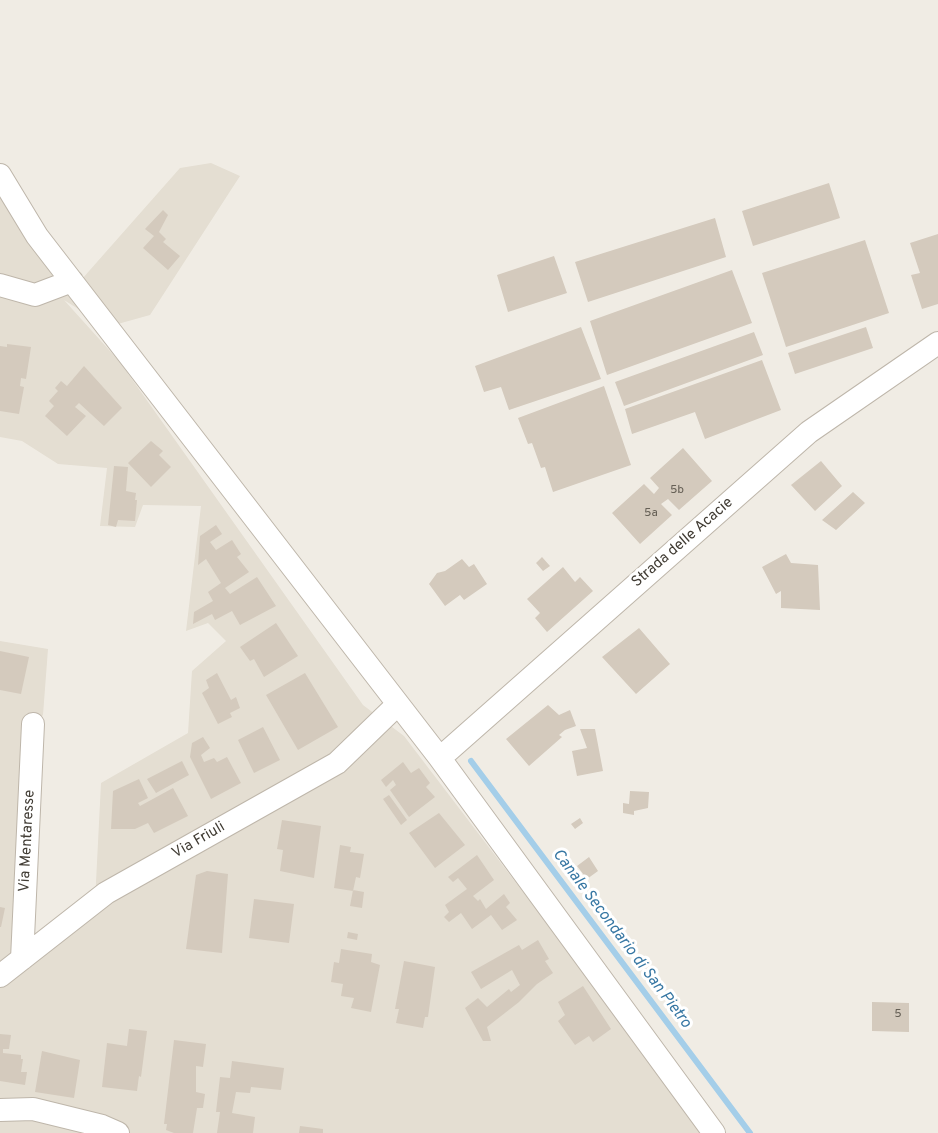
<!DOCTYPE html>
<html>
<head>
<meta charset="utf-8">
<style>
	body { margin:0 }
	canvas { display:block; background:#f0ece4 }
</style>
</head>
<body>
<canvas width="938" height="1133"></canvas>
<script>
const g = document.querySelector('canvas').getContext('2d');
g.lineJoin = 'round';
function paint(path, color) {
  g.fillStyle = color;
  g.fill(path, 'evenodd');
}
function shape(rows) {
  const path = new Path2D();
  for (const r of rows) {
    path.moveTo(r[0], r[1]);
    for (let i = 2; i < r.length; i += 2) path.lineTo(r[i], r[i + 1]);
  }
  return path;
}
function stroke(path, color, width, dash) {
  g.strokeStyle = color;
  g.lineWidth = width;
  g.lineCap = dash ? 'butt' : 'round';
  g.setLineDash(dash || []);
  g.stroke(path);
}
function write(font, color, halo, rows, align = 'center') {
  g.font = font + ' Overpass,sans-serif';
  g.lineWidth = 6;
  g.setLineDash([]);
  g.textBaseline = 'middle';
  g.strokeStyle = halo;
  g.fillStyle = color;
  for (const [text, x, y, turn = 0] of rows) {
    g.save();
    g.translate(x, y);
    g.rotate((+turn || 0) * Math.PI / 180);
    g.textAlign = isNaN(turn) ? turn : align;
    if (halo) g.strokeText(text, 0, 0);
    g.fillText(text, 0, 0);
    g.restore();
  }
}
paint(shape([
	[211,163,240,176,150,315,107,327,64,300,119,361,363,705,404,736,707,1133,0,1133,0,641,48,649,43,715,33,724,22,958,95,902,101,783,188,733,192,671,226,641,208,623,186,631,201,506,143,505,135,527,100,526,107,468,58,464,22,441,0,437,0,175,82,279,180,168]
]), '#e4ded2');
stroke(shape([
	[471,761,750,1133]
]), '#a4cee9', 6);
paint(shape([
	[829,183,840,218,753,246,742,211],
	[163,210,168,215,159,232,166,239,163,242,180,256,168,270,143,248,154,236,145,229],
	[715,218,726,257,588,302,575,262],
	[938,234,938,304,922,309,911,275,920,273,910,243],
	[865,240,889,313,786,347,762,273],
	[554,256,567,293,508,312,497,275],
	[732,270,752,323,607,375,590,321],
	[581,327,601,379,509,410,501,387,484,392,475,366],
	[866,327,873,348,795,374,788,353],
	[754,332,763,355,624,406,615,382],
	[7,344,31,347,26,379,21,378,20,386,24,387,19,414,0,411,0,346,7,347],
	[762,360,781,410,705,439,695,412,632,434,625,409],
	[84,366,122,408,104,426,79,403,75,407,86,416,67,436,45,416,54,406,49,401,58,391,55,388,61,381,67,386],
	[604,386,631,465,553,492,545,467,541,468,532,443,528,444,518,418],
	[151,441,163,451,159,455,171,467,151,487,128,463],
	[683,448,712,481,679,510,668,499,661,504,672,515,640,544,612,513,644,484,654,494,659,488,650,478],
	[821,461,842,486,815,511,791,485],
	[114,466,128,467,126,491,136,493,135,500,137,500,135,521,118,520,116,527,108,525],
	[853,492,865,503,836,530,822,520],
	[216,525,222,534,210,542,216,550,232,540,241,554,237,557,249,572,225,588,230,594,257,577,276,606,240,625,232,611,215,620,212,614,193,624,194,612,213,601,208,592,221,583,206,559,198,565,200,536],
	[786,554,791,563,818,565,820,610,781,608,781,591,776,594,762,567],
	[542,557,550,566,543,571,536,563],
	[462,559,469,567,474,564,487,584,464,600,460,595,445,606,429,584,437,573,445,571],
	[563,567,575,582,580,577,593,591,547,632,535,618,540,613,527,599],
	[276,623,298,656,264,677,254,659,250,661,240,647],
	[639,628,670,664,636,694,602,657],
	[0,651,29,657,21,694,0,690],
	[217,673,231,700,236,697,240,708,230,713,232,717,218,724,202,693,209,688,206,680],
	[305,673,338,727,298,750,266,695],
	[548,705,559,715,570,710,576,726,565,730,559,735,562,737,529,766,506,739],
	[263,727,280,760,254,773,238,740],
	[580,729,595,729,603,771,577,776,572,751,587,748],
	[203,737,210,748,201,755,204,762,214,758,217,762,227,757,241,783,211,799,190,757,192,743],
	[182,761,189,775,156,793,147,779],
	[403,762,411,773,419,768,430,783,426,787,435,797,409,817,390,790,396,785,393,780,386,787,381,780],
	[139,779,148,798,138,803,140,806,173,788,188,816,154,833,148,823,135,829,111,829,113,791],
	[630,791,649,792,648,808,634,811,634,815,623,813,623,803,629,804],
	[389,795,407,820,401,825,383,799],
	[439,813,465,845,435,868,409,833],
	[580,818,583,823,575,829,571,824],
	[282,820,321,826,314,878,280,871,283,850,277,849],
	[340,845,351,847,350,852,364,854,360,878,356,877,353,891,334,888],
	[477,855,494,880,473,896,478,901,480,899,486,909,504,894,510,903,506,907,517,920,502,930,491,915,472,929,461,913,449,922,444,917,449,912,445,905,467,889,458,878,453,882,448,877],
	[589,857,598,871,587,879,577,866],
	[207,871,228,874,222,953,186,949,196,875],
	[353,890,364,892,362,908,350,906],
	[254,899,294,904,289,943,249,938],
	[0,907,5,908,1,927,0,927],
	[348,932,358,934,357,940,347,938],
	[538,940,549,959,545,961,553,973,537,984,519,1002,487,1027,491,1041,483,1041,465,1008,478,998,487,1007,509,989,511,992,520,985,512,970,481,989,471,972,519,945,522,950],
	[341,949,372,954,371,962,380,965,371,1012,351,1008,354,998,341,996,343,984,331,982,334,962,339,963],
	[404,961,435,967,428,1017,425,1017,423,1028,396,1023,399,1009,395,1009],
	[583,986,611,1029,593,1042,589,1036,575,1045,558,1021,565,1015,558,1002],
	[872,1002,909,1003,909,1032,872,1031],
	[129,1029,147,1031,141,1077,139,1076,137,1091,102,1087,107,1043,127,1046],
	[0,1034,11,1035,9,1049,3,1049,3,1053,21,1055,21,1059,23,1059,21,1072,27,1072,25,1085,0,1081],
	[174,1040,206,1044,203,1067,196,1066,196,1092,205,1094,203,1108,197,1108,193,1133,174,1133,166,1130,167,1124,164,1124],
	[42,1051,80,1060,74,1098,35,1092],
	[232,1061,284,1068,281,1090,251,1087,250,1093,236,1092,232,1113,255,1117,253,1133,217,1133,220,1112,216,1112,220,1077,230,1078],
	[300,1126,323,1129,323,1133,299,1133]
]), '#d4cabd');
const street = shape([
	[0,175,37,236,439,757,714,1133],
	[0,285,35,295,72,281],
	[440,758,809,432,938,343],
	[22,959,33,724],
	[0,976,106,893,337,763,397,705],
	[0,1110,33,1109,102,1126,118,1133]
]);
stroke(street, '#beb6aa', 24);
stroke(street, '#fff', 22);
write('12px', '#666056', null, [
	["5b",677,491],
	["5a",651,514],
	["5",898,1015]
]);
write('15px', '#413c34', '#fff', [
	["Strada delle Acacie",683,543,-41],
	["Via Mentaresse",28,841,-87],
	["Via Friuli",199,841,-30]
]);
write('italic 16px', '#3777a3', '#fff', [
	["Canale Secondario di San Pietro",621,939,53]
]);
</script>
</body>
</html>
